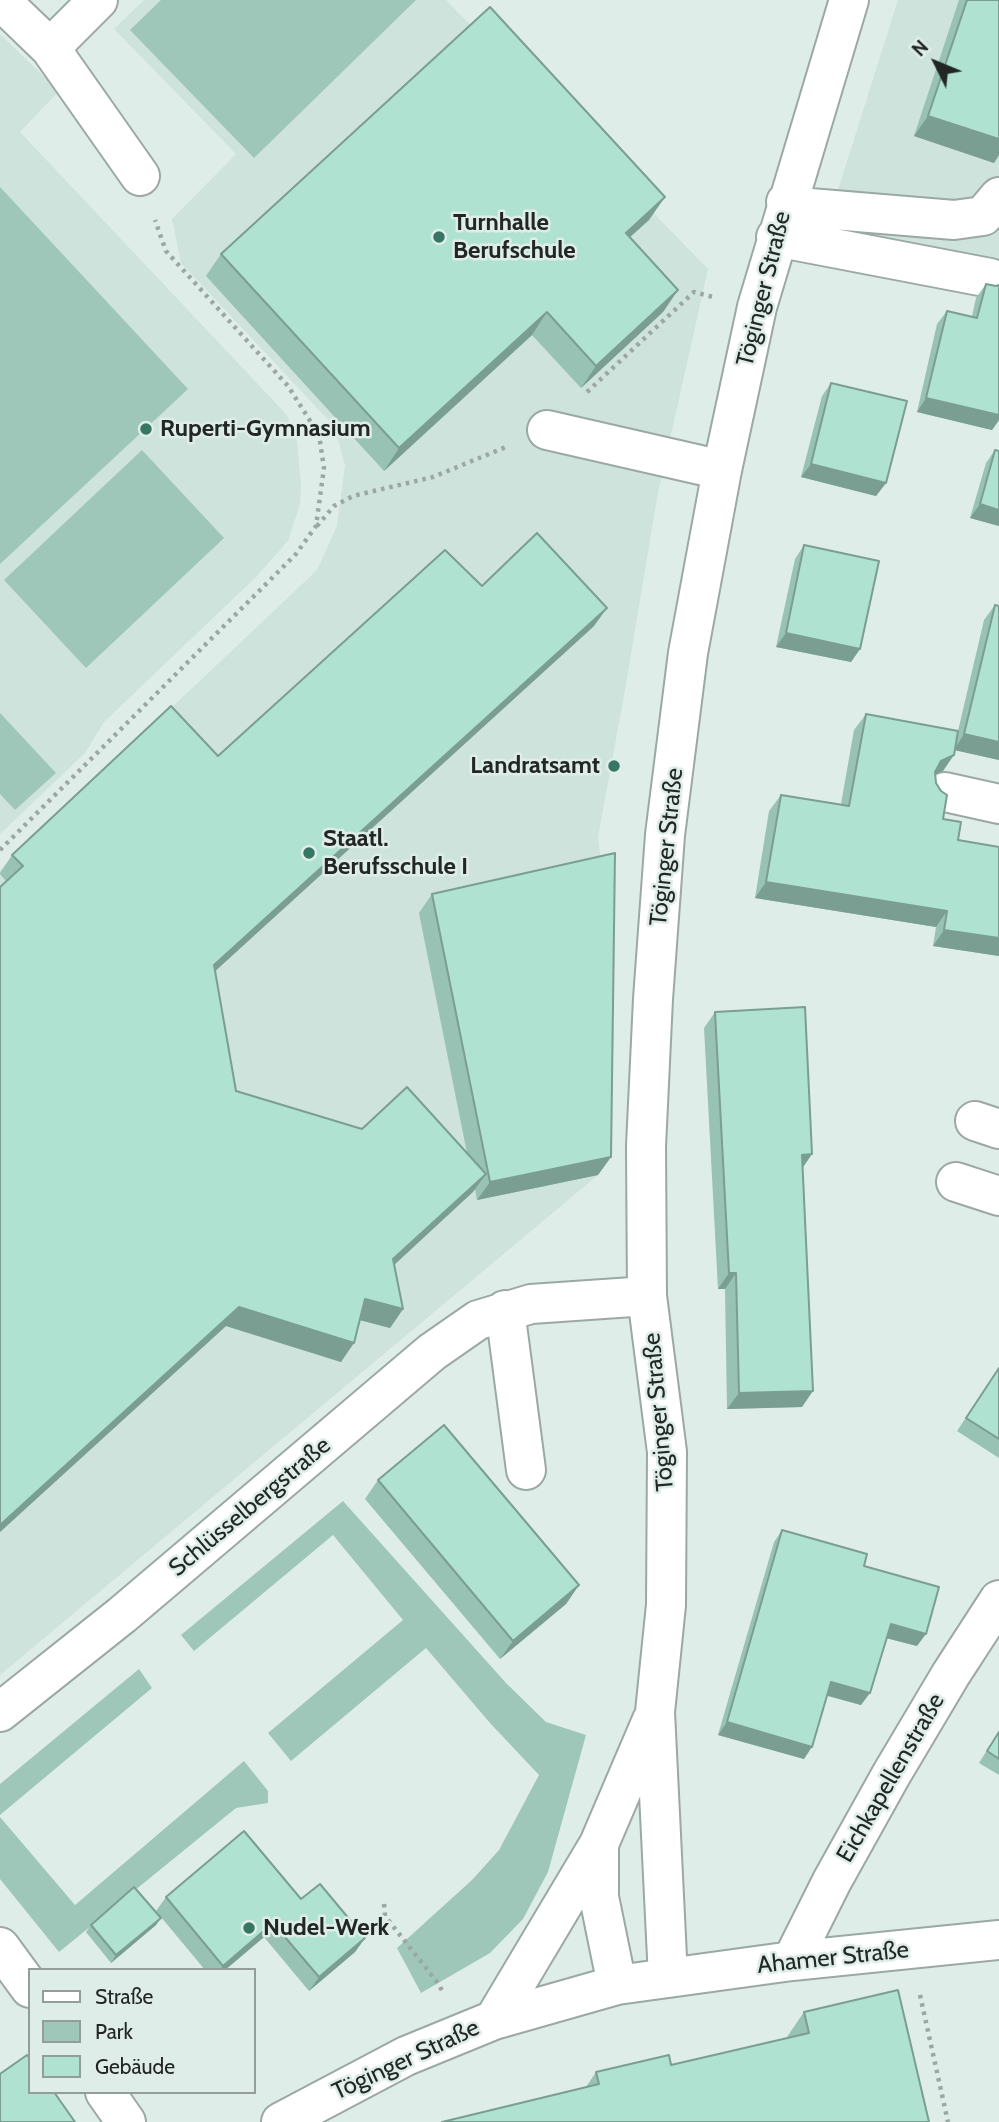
<!DOCTYPE html>
<html>
<head>
<meta charset="utf-8">
<style>
	body { margin:0 }
	#map { position:relative; width:999px; height:2122px; overflow:hidden; background:#dfede8; font-family:Cabin,sans-serif }
	canvas { display:block }
	.legend { position:absolute; left:28px; top:1968px; width:228px; height:126px; box-sizing:border-box; background:#dfede8; border:2px solid #939e9a; margin:0; padding:9px 12px; list-style:none; font-size:21px; color:#222725 }
	.legend li { display:flex; align-items:center; gap:14px; height:35px }
	.legend b { width:35px; border:2px solid #939e9a }
	.north { position:absolute; left:901px; top:28px; width:70px; height:70px; -webkit-text-stroke:5px #dfede8; paint-order:stroke; rotate:313deg; font-size:19px; font-weight:700; line-height:28px; text-align:center; color:#222725 }
	.north::after { content:''; display:block; margin:auto; width:24px; height:32px; background:#222725; clip-path:polygon(50% 0,100% 100%,50% 72%,0 100%) }
</style>
</head>
<body>
<div id="map">
<canvas width="999" height="2122"></canvas>
<ul class="legend">
<li><b style="height:9px;background:#fff"></b>Straße</li>
<li><b style="height:19px;background:#9ec7b9"></b>Park</li>
<li><b style="height:19px;background:#b0e2d1"></b>Gebäude</li>
</ul>
<div class="north">N</div>
</div>
<script>
const g = document.querySelector('canvas').getContext('2d');
g.lineJoin = 'round';
function paint(path, color) {
  g.fillStyle = color;
  g.fill(path, 'evenodd');
}
function shape(rows) {
  const path = new Path2D();
  for (const r of rows) {
    path.moveTo(r[0], r[1]);
    for (let i = 2; i < r.length; i += 2) path.lineTo(r[i], r[i + 1]);
  }
  return path;
}
function stroke(path, color, width, dash) {
  g.strokeStyle = color;
  g.lineWidth = width;
  g.lineCap = dash ? 'butt' : 'round';
  g.setLineDash(dash || []);
  g.stroke(path);
}
function write(font, color, halo, rows, align = 'center') {
  g.font = font + ' Cabin,sans-serif';
  g.lineWidth = 5;
  g.setLineDash([]);
  g.textBaseline = 'middle';
  g.strokeStyle = halo;
  g.fillStyle = color;
  for (const [text, x, y, turn = 0] of rows) {
    g.save();
    g.translate(x, y);
    g.rotate((+turn || 0) * Math.PI / 180);
    g.textAlign = isNaN(turn) ? turn : align;
    if (halo) g.strokeText(text, 0, 0);
    g.fillText(text, 0, 0);
    g.restore();
  }
}
paint(shape([
	[144,0,446,0,708,269,658,493,625,690,598,837,602,872,598,1175,0,1675,0,870,317,570,337,526,345,465,334,426,181,263,172,219,236,154,114,29],
	[898,0,999,0,999,264,826,228],
	[0,34,59,91,20,132,287,415,297,442,301,484,300,504,288,541,255,578,104,722,85,753,0,834]
]), '#cee3db');
paint(shape([
	[161,0,416,0,254,158,130,30],
	[0,187,188,389,0,564],
	[142,450,224,538,86,668,4,580],
	[0,713,56,773,15,810,0,794],
	[343,1501,506,1683,546,1722,586,1735,548,1872,523,1919,490,1953,421,1993,397,1948,472,1880,499,1850,539,1775,490,1723,426,1648,291,1761,268,1733,403,1620,333,1535,194,1651,181,1635],
	[139,1669,152,1688,0,1815,0,1784],
	[244,1761,268,1791,268,1803,236,1808,59,1952,0,1879,0,1817,75,1905]
]), '#9ec7b9');
const minor = shape([
	[0,0,50,48,98,0],
	[50,48,140,176],
	[786,202,810,208,954,220,983,216,999,197],
	[776,237,990,278],
	[547,430,722,470],
	[945,792,999,804],
	[975,1121,999,1129],
	[956,1182,999,1196],
	[505,1310,526,1470],
	[0,1712,122,1615,432,1352,478,1320,531,1304,647,1296],
	[599,1846,599,1897,617,1985],
	[0,1947,30,1988],
	[792,1961,832,1881,891,1775,951,1674,999,1600],
	[668,1978,655,1712,666,1605,667,1452,647,1296,646,1146,653,999,665,835,688,653,722,470,757,307,849,0],
	[494,2020,599,1844,652,1720],
	[105,2092,126,2122],
	[281,2122,406,2056,494,2020,617,1985,792,1961,999,1940]
]);
stroke(minor, '#9ba8a3', 42);
stroke(shape([
	[587,392,694,292,713,297],
	[317,526,334,506,353,496,433,477,506,447],
	[0,850,296,554,316,526,324,468,319,435,288,386,166,251,155,220],
	[384,1904,385,1916,437,1982,443,1992],
	[920,1995,948,2122]
]), '#9ca7a3', 4.5, [3.5, 5]);
stroke(minor, '#fff', 38);
paint(shape([
	[959,0,999,0,999,155,994,163,914,136],
	[649,220,630,237,678,290,663,312,581,388,532,335,384,471,206,276,221,254],
	[986,284,996,286,999,285,999,420,992,430,917,412,937,324,947,311,972,316,976,298],
	[831,383,886,483,876,496,801,477,822,396],
	[995,450,999,451,999,526,970,518,986,463],
	[804,545,860,649,851,662,776,647,795,559],
	[482,586,594,626,215,971,236,1091,362,1129,467,1153,419,913,432,894,611,1157,598,1175,477,1200,475,1189,394,1265,403,1309,390,1328,360,1320,341,1362,226,1326,0,1532,0,887,6,881,0,874,0,873,12,855,218,756],
	[995,605,999,606,999,760,955,750,943,771,935,774,943,819,958,840,999,847,999,956,933,946,936,927,755,898,769,811,781,795,841,804,854,730,866,714,958,731,984,620],
	[715,1012,812,1154,803,1167,802,1407,727,1409,725,1289,718,1289,704,1028],
	[999,1368,999,1458,957,1431],
	[378,1480,579,1585,566,1604,500,1659,365,1499],
	[782,1530,864,1566,917,1646,886,1638,861,1705,827,1696,804,1759,718,1735,774,1542],
	[999,1731,999,1775,979,1763],
	[166,1897,301,1899,365,1938,355,1952,309,1991,264,1937,225,1970,205,1970,156,1911],
	[91,1925,156,1925,111,1963,86,1932],
	[804,2012,929,2122,441,2122,586,2087,596,2072,671,2065,787,2038,787,2037]
]), '#97c2b4');
paint(shape([
	[928,116,999,139,999,155,994,163,914,136],
	[665,197,649,220,610,255,626,233],
	[678,290,663,312,581,388,596,366],
	[547,312,532,335,384,471,399,448],
	[926,398,999,415,999,420,992,430,917,412],
	[811,464,886,483,876,496,801,477],
	[980,504,999,510,999,526,970,518],
	[607,608,594,626,201,984,214,965],
	[786,633,860,649,851,662,776,647],
	[964,734,999,742,999,760,954,750],
	[954,755,943,771,929,777,941,761],
	[766,882,947,911,936,927,755,898],
	[944,930,999,938,999,956,933,946],
	[812,1154,801,1170,802,1155],
	[611,1157,598,1175,477,1200,490,1182],
	[486,1174,473,1192,380,1278,393,1259],
	[729,1273,736,1273,725,1289,718,1289],
	[365,1299,403,1309,390,1328,352,1318],
	[239,1307,354,1343,341,1362,226,1326,0,1532,0,1525],
	[813,1391,802,1407,727,1409,739,1393],
	[579,1585,566,1604,500,1659,513,1641],
	[891,1624,926,1634,917,1646,882,1637],
	[831,1682,870,1693,861,1705,822,1694],
	[727,1722,812,1747,804,1759,718,1735],
	[161,1918,156,1925,111,1963,116,1955],
	[273,1923,264,1937,225,1970,220,1970,223,1966],
	[365,1938,355,1952,309,1991,319,1977]
]), '#7b9e92');
const building = shape([
	[967,0,999,0,999,139,928,116,967,0],
	[490,7,665,197,626,233,678,290,596,366,547,312,399,448,221,254,490,7],
	[986,284,996,286,999,285,999,415,926,398,947,311,977,318,986,284],
	[831,383,907,401,886,483,811,464,831,383],
	[995,450,999,451,999,510,980,504,995,450],
	[537,533,607,608,214,965,236,1091,362,1129,407,1087,486,1174,393,1259,403,1309,365,1299,354,1343,239,1307,0,1525,0,887,23,866,12,855,171,706,218,756,445,550,482,586,537,533],
	[804,545,879,561,860,649,786,633,804,545],
	[995,605,999,606,999,742,964,734,995,605],
	[866,714,958,731,954,755,941,761,935,772,936,783,941,791,947,795,943,819,961,822,958,840,999,847,999,938,944,930,947,911,766,882,781,795,849,806,866,714],
	[615,853,611,1157,490,1182,432,894,615,853],
	[805,1007,812,1154,802,1155,813,1391,739,1393,736,1273,729,1273,715,1012,805,1007],
	[999,1368,999,1439,966,1418,999,1368],
	[444,1425,579,1585,513,1641,378,1480,444,1425],
	[782,1530,867,1554,864,1566,939,1587,926,1634,891,1624,870,1693,831,1682,812,1747,727,1722,782,1530],
	[999,1732,999,1759,987,1751,999,1732],
	[244,1831,301,1899,320,1884,365,1938,319,1977,273,1923,223,1966,166,1897,244,1831],
	[134,1887,161,1918,116,1955,91,1925,134,1887],
	[898,1990,929,2122,442,2122,599,2084,596,2072,669,2055,671,2065,809,2033,804,2012,898,1990],
	[27,2055,30,2059,30,2092,54,2092,75,2122,0,2122,0,2074,27,2055]
]);
paint(building, '#b0e2d1');
stroke(building, '#7b9e92', 2);
for (const [x, y, r, color] of [
	[439,237,7,"#377663"],
	[146,429,7,"#377663"],
	[614,766,7,"#377663"],
	[309,853,7,"#377663"],
	[249,1928,7,"#377663"]
]) {
  const dot = new Path2D();
  dot.arc(x, y, r, 0, 2 * Math.PI);
  g.fillStyle = color;
  g.fill(dot);
  stroke(dot, '#dfede8', 2.5);
}
write('bold 24px', '#222725', '#dfede8', [
	["Turnhalle",453,223],
	["Berufschule",453,251],
	["Ruperti-Gymnasium",160,429],
	["Landratsamt",600,766,"right"],
	["Staatl.",323,839],
	["Berufsschule I",323,867],
	["Nudel-Werk",263,1928]
], 'left');
write('24px', '#222725', '#dfede8', [
	["Töginger Straße",764,289,-76],
	["Töginger Straße",667,847,-84],
	["Töginger Straße",659,1412,-95],
	["Schlüsselbergstraße",250,1507,-40],
	["Eichkapellenstraße",891,1778,-60],
	["Ahamer Straße",833,1958,-6],
	["Töginger Straße",406,2060,-25]
]);
</script>
</body>
</html>
